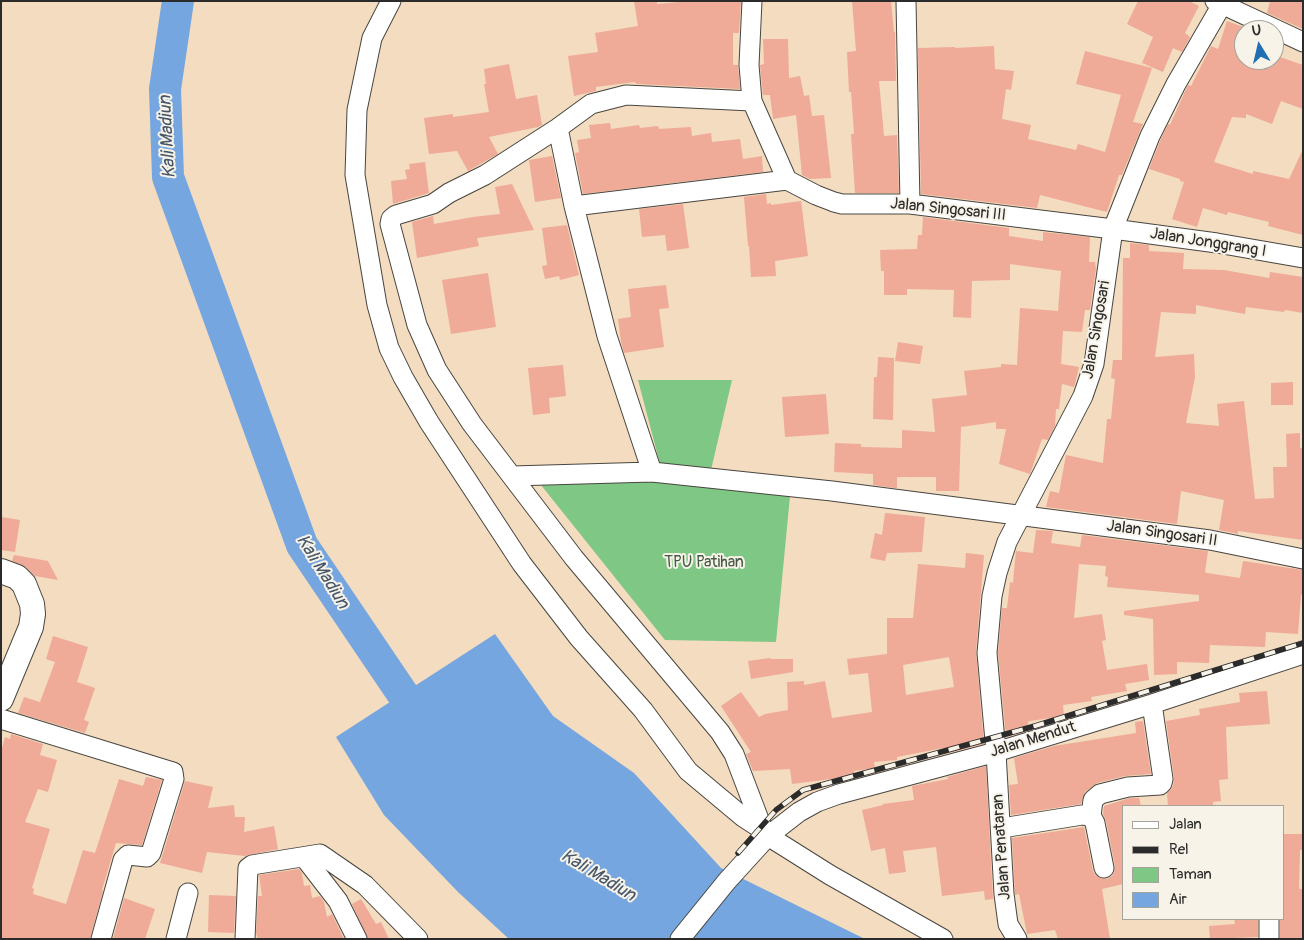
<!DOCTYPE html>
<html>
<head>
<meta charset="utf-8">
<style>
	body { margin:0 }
	#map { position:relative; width:1304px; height:940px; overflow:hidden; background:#f3dcbf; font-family:Pangolin,sans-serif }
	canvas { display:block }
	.frame { position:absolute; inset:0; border:2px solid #2b2b2b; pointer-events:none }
	.legend { position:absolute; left:1122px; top:805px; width:162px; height:115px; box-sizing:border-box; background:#f7f3e8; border:1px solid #a5a39c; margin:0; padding:6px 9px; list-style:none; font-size:15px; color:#2b2b2b }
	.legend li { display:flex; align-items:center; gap:10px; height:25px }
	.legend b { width:25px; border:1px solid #a5a39c }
	.north { position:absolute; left:1234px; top:20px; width:50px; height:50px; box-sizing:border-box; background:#f7f3e8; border:1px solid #a5a39c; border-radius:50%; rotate:351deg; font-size:14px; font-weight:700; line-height:20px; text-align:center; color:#2b2b2b }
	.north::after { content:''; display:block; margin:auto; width:18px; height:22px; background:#1f6fb2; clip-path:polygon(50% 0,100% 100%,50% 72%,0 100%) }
</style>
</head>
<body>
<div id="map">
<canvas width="1304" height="940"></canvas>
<div class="frame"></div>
<ul class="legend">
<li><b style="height:6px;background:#fff"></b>Jalan</li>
<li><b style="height:6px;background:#2b2b2b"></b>Rel</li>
<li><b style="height:14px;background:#7fc784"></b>Taman</li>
<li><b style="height:14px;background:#75a6e0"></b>Air</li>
</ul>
<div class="north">U</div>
</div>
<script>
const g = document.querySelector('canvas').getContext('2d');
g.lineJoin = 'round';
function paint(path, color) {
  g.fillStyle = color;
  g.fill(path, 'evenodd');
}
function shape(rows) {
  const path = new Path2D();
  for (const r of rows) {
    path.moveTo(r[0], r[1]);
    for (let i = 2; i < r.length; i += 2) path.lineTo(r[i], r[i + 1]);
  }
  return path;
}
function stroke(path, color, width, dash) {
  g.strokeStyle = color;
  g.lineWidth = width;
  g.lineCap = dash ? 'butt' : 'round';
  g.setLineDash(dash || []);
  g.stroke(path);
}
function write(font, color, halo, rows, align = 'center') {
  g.font = font + ' Pangolin,sans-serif';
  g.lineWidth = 4;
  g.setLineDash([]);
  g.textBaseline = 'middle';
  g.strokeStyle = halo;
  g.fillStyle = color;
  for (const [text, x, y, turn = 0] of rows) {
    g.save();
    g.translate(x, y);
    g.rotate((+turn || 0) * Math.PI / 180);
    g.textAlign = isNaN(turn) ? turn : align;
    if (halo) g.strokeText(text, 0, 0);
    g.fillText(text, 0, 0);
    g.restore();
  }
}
paint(shape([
	[638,380,732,380,711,470,660,464],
	[621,475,790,496,776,642,665,640,537,480]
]), '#7fc784');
paint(shape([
	[495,634,553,716,634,773,721,868,865,939,509,939,458,892,384,815,336,737]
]), '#75a6e0');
stroke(shape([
	[178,1,165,89,168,177,302,545,427,730]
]), '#75a6e0', 32);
paint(shape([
	[634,1,657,1,657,4,691,1,741,1,739,33,733,33,733,65,738,65,740,89,636,84,635,82,596,87,596,91,574,96,568,56,598,52,595,33,638,26],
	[852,1,891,1,894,32,895,32,896,81,879,81,884,136,897,135,899,193,855,193,851,134,854,134,851,92,849,92,847,52,856,51],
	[1138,1,1189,1,1199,6,1185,33,1190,37,1182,52,1173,48,1163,72,1142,63,1153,37,1127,24],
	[1270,1,1303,1,1303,29,1267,13],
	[1227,21,1246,28,1244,30,1244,60,1274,60,1274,55,1303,65,1303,109,1281,101,1272,124,1246,114,1246,118,1232,117,1214,162,1253,174,1253,171,1289,179,1303,149,1303,235,1268,226,1269,222,1228,212,1227,215,1203,208,1197,227,1172,219,1184,182,1180,181,1180,179,1149,169,1160,141,1168,124,1170,125,1186,89,1188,85,1191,86,1211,46,1218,49],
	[763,39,788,39,789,78,800,76,804,96,809,95,812,116,824,115,831,178,810,179,802,175,796,115,773,119,770,95,763,95,760,65,764,64],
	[994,46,995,69,1014,71,1011,90,1006,89,1002,119,1031,125,1028,139,1076,150,1078,144,1105,152,1121,95,1076,84,1085,51,1152,68,1133,122,1143,124,1122,175,1119,175,1107,212,1040,195,1037,208,921,194,918,48,955,47,955,48],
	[509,64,516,99,537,95,542,125,538,127,489,137,498,154,468,171,457,151,429,154,424,118,453,114,453,117,489,112,484,84,486,84,484,69],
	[610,123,611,129,639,125,640,128,658,126,659,129,691,127,692,136,711,133,712,142,740,139,743,159,762,156,763,172,583,194,575,153,579,152,577,140,591,138,589,125],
	[552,156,561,198,535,202,529,160],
	[425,162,429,193,393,204,391,181,407,179,405,170,410,169,409,164],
	[512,184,534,230,477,238,479,246,417,258,412,222,433,216,434,224,473,217,500,214,495,187],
	[766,194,767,204,771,203,771,205,801,201,808,256,775,261,776,276,751,277,749,246,748,246,744,197],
	[683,204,689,248,667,251,665,235,642,237,639,209],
	[923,217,1009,228,1009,236,1043,241,1043,232,1090,237,1089,262,1095,262,1096,269,1090,310,1085,310,1082,332,1063,331,1061,364,1079,367,1075,384,1074,387,1062,384,1059,409,1056,409,1055,426,1048,440,1042,439,1030,474,999,464,1006,429,996,429,996,422,961,427,959,491,936,491,936,477,897,477,897,488,895,488,873,485,873,474,834,472,835,443,861,444,861,447,902,448,902,430,935,432,932,399,967,395,964,371,1001,367,1001,364,1017,365,1020,308,1058,311,1061,271,1010,264,1010,280,972,281,971,318,953,317,954,290,907,289,907,295,884,295,884,271,881,271,880,250,917,249,918,235,922,235],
	[567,225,579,275,560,280,559,276,545,279,542,266,547,265,542,228],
	[1130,243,1149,245,1149,251,1184,253,1183,269,1224,270,1269,278,1270,272,1303,277,1303,313,1285,310,1284,312,1246,307,1245,314,1196,305,1196,314,1161,312,1155,357,1194,354,1195,377,1186,423,1219,426,1217,404,1244,401,1255,499,1274,498,1273,467,1287,467,1286,434,1300,433,1300,448,1303,448,1303,540,1238,531,1238,534,1219,530,1224,500,1181,491,1177,524,1046,507,1050,491,1059,493,1066,455,1103,463,1107,419,1111,419,1115,379,1111,378,1113,360,1122,360,1123,258,1130,258],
	[488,273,496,327,451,334,442,280],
	[666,285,669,308,659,309,664,347,624,353,621,342,618,319,631,317,628,289],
	[898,342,923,346,920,364,895,361],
	[878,357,894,358,893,420,873,419,874,377,877,377],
	[563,365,566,396,549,398,550,413,533,415,528,368],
	[1293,382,1293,405,1271,405,1271,383],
	[826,394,829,434,785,437,782,397],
	[885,513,925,517,922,552,887,553,885,561,870,558,875,533,882,535],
	[1,517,20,520,15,552,1,550],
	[1036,530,1053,531,1051,543,1080,547,1082,535,1208,551,1205,572,1207,573,1240,578,1243,561,1303,570,1303,595,1301,595,1298,634,1266,632,1265,647,1210,645,1209,663,1177,662,1177,674,1154,675,1153,619,1124,615,1124,611,1199,601,1199,595,1107,587,1108,577,1105,576,1106,566,1079,564,1074,618,1102,614,1106,640,1102,641,1107,670,1147,664,1149,680,1125,684,1127,691,1091,697,1092,701,1063,705,1064,716,1030,721,1028,722,1028,730,1006,737,998,653,1002,608,1007,608,1010,582,1013,583,1014,571,1016,551,1033,553],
	[966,553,984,555,976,652,984,744,944,754,943,748,897,757,897,760,874,762,875,768,854,771,855,776,792,784,790,769,753,771,746,754,751,752,721,706,741,692,759,717,765,714,788,710,787,682,804,681,804,685,825,681,832,718,872,712,868,673,849,675,847,659,887,654,887,618,913,618,918,564,965,568],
	[949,657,954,687,906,695,903,665],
	[14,555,48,561,58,580,35,576,26,567,12,561],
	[53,636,88,647,77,682,95,688,84,720,89,722,85,733,18,713,24,697,40,702,55,662,46,659],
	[770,658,771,659,793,659,793,672,751,679,748,661],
	[1267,691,1270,724,1226,727,1228,779,1219,780,1221,801,1213,802,1213,806,1168,806,1167,794,1173,786,1174,778,1166,721,1200,715,1199,709,1240,702,1239,693],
	[1143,721,1151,774,1125,776,1097,783,1085,792,1081,804,1011,815,1009,785,1018,784,1014,758,1054,746,1136,733,1135,722],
	[11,734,43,744,40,755,57,760,48,792,38,789,25,822,50,829,32,888,34,889,33,894,66,904,83,850,95,853,119,779,143,786,146,777,162,780,142,845,116,843,102,890,103,891,90,939,1,939,1,752,5,737,10,739],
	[986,766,993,899,985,900,984,891,942,896,936,847,903,851,906,872,889,874,885,848,871,851,862,810,883,805,883,804,914,800,912,786,948,779,947,777],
	[185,781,213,787,208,808,234,805,235,817,245,817,244,832,274,826,278,849,245,856,207,852,202,873,160,863],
	[1130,798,1139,798,1141,806,1123,806,1123,884,1102,889,1110,939,1058,939,1055,930,1027,934,1019,894,1015,895,1012,838,1084,827,1093,871,1095,875,1100,878,1107,879,1112,876,1114,872,1115,866,1106,821,1103,814,1104,806],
	[1283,834,1302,834,1302,850,1300,850,1299,889,1303,889,1303,939,1280,939,1280,919,1283,919],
	[299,869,302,873,304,886,310,885,312,898,320,896,324,902,327,917,332,914,344,939,258,939,256,933,258,896,262,896,259,875],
	[209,895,236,896,234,933,208,932],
	[124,898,155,909,145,939,113,939],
	[361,899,376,924,381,922,389,939,368,939,352,904],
	[1234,919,1258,919,1258,937,1210,939,1209,926,1235,924]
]), '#efaa98');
const minor = shape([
	[391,1,372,38,357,110,355,175,377,305,389,348,403,377,429,422,522,564,579,638,643,710,688,771,743,817,763,830],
	[752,1,749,65,752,101],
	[906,1,910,204],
	[1215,1,1303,42],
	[558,128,574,206,607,336,652,472],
	[787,180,752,101,626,95,591,104,558,128,485,175,449,193,433,204,396,215,391,219,390,224,417,325,437,370,472,424,574,558,720,732,734,754,763,830,768,836,830,875,943,939],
	[787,180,816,195,834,202,842,204,910,204,1113,229,1217,243,1303,258],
	[574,206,787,180],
	[512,476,652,472,832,491,1210,540,1303,559],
	[1,719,173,772,174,779,151,853,147,857,128,855,123,860,101,939],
	[1091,816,1093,800,1100,794,1128,787,1160,785,1162,783,1163,779,1152,704],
	[1002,828,1082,815,1091,816,1095,823,1104,868],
	[304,857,338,901,357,939],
	[176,939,188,893],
	[245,939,248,868,252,865,320,854,365,885,418,939],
	[680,939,727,881,768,836,799,812,817,802,839,794,996,752,1152,704,1303,654],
	[1017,939,1008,924,1004,894,996,752,987,653,992,596,997,573,1007,542,1083,396,1094,364,1113,229,1150,136,1176,84,1224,1],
	[1269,939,1269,919]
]);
const tertiary = shape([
	[1,571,17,577,24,584,32,604,33,614,31,627,1,699]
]);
stroke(minor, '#494641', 21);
stroke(tertiary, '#494641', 26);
stroke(minor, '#fff', 19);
stroke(tertiary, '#fff', 24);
const rail = shape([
	[738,853,776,810,803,790,1035,726,1303,643]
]);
stroke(rail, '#2b2b2b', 5.5);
stroke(rail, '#f7f3e8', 4, [11]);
write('16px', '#2b2b2b', '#f7f3e8', [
	["Jalan Singosari III",948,210,6],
	["Jalan Jonggrang I",1208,243,9],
	["Jalan Singosari",1097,330,-80],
	["Jalan Singosari II",1162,534,8],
	["Jalan Mendut",1033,740,-17],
	["Jalan Penataran",1002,847,-94]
]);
write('16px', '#445a46', '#f7f3e8', [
	["TPU Patihan",704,563]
]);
write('italic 18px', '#45566a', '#f7f3e8', [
	["Kali Madiun",168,137,-93],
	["Kali Madiun",322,572,58],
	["Kali Madiun",598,876,31]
]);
</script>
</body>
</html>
